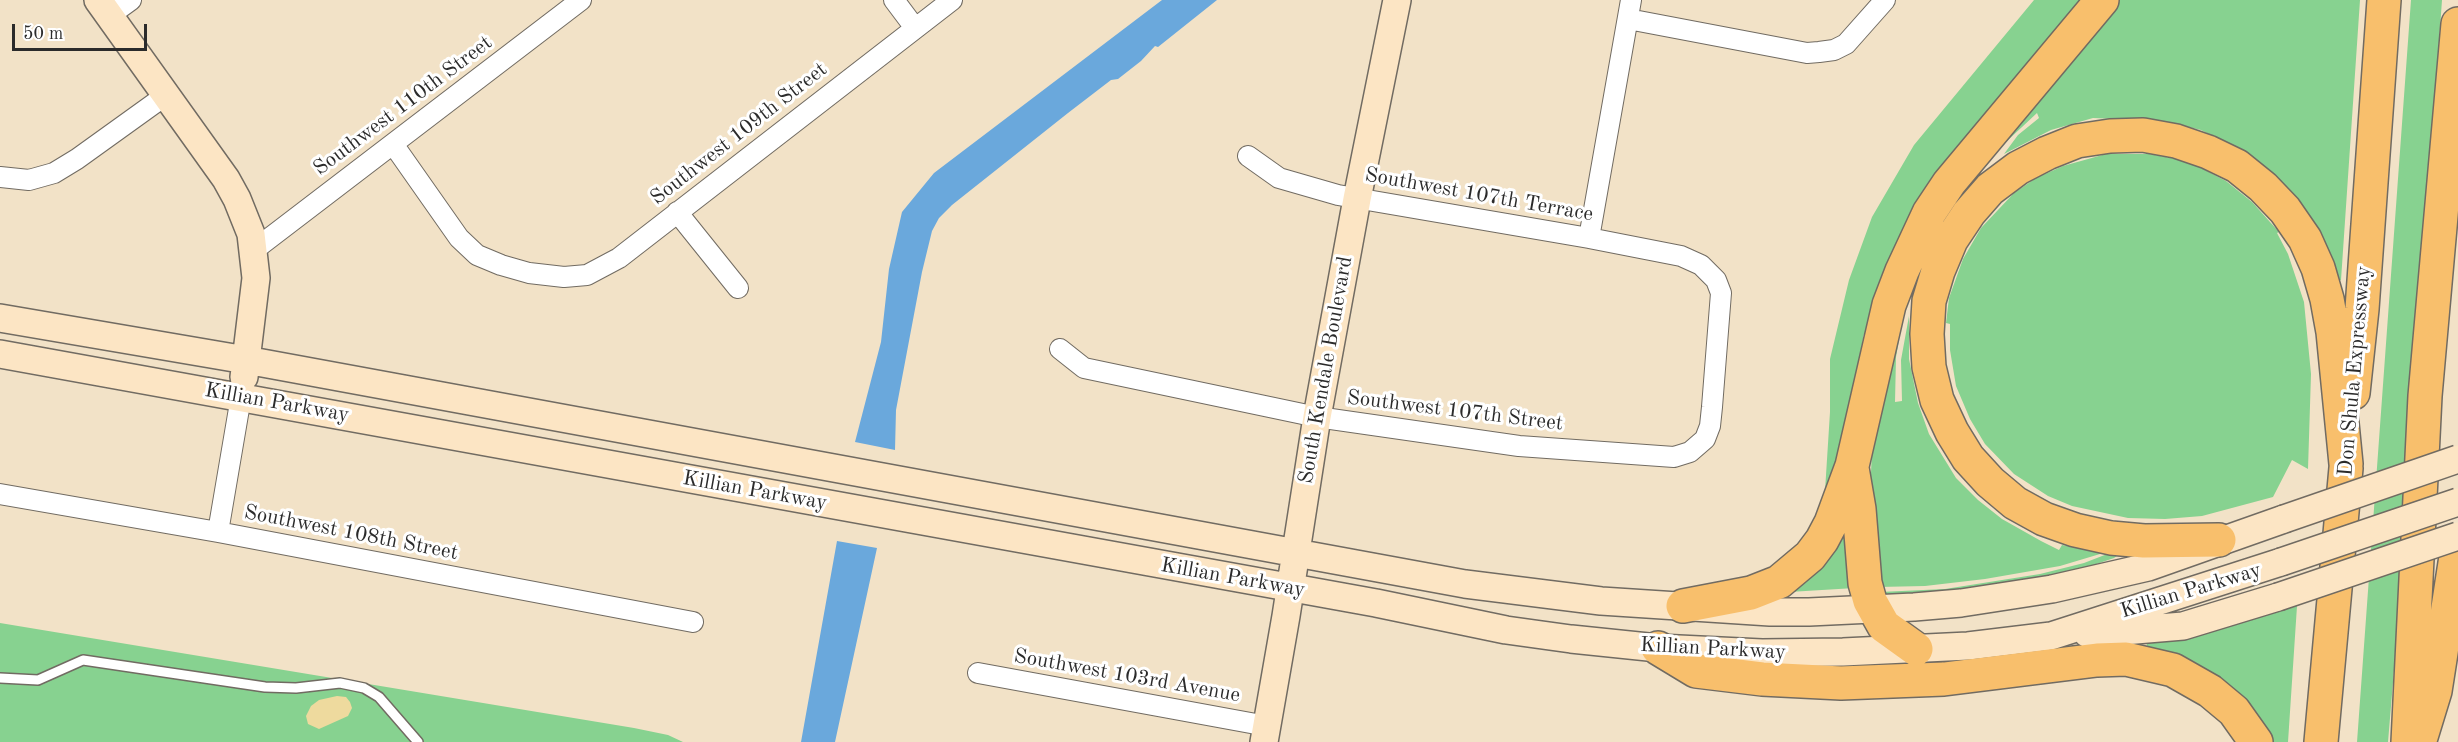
<!DOCTYPE html>
<html>
<head>
<meta charset="utf-8">
<style>
	body { margin:0 }
	#map { position:relative; width:2458px; height:742px; overflow:hidden; background:#f2e2c7; font-family:"Old Standard TT",serif }
	canvas { display:block }
	.scale { position:absolute; left:12px; top:24px; width:135px; height:27px; box-sizing:border-box; border:3px solid #2b2b2b; border-top:0; padding-left:8px; font-size:18px; line-height:21px; white-space:nowrap; color:#2b2b2b; -webkit-text-stroke:4px #fff; paint-order:stroke }
</style>
</head>
<body>
<div id="map">
<canvas width="2458" height="742"></canvas>
<div class="scale">50 m</div>
</div>
<script>
const g = document.querySelector('canvas').getContext('2d');
g.lineJoin = 'round';
function paint(path, color) {
  g.fillStyle = color;
  g.fill(path, 'evenodd');
}
function shape(rows) {
  const path = new Path2D();
  for (const r of rows) {
    path.moveTo(r[0], r[1]);
    for (let i = 2; i < r.length; i += 2) path.lineTo(r[i], r[i + 1]);
  }
  return path;
}
function stroke(path, color, width, dash) {
  g.strokeStyle = color;
  g.lineWidth = width;
  g.lineCap = dash ? 'butt' : 'round';
  g.setLineDash(dash || []);
  g.stroke(path);
}
function write(font, color, halo, rows, align = 'center') {
  g.font = font + ' "Old Standard TT",serif';
  g.lineWidth = 6;
  g.setLineDash([]);
  g.textBaseline = 'middle';
  g.strokeStyle = halo;
  g.fillStyle = color;
  for (const [text, x, y, turn = 0] of rows) {
    g.save();
    g.translate(x, y);
    g.rotate((+turn || 0) * Math.PI / 180);
    g.textAlign = isNaN(turn) ? turn : align;
    if (halo) g.strokeText(text, 0, 0);
    g.fillText(text, 0, 0);
    g.restore();
  }
}
paint(shape([
	[2034,0,2089,0,1867,334,1864,334,1846,424,1831,482,1825,491,1830,412,1830,359,1849,280,1872,217,1914,145],
	[2113,0,2360,0,2341,280,2336,281,2244,152,2201,130,2164,121,2093,118,2051,130,2004,154,2018,135,2039,118,2037,113,1992,155],
	[2411,0,2442,0,2396,646,2388,742,2357,742],
	[2106,154,2149,154,2177,159,2197,166,2226,181,2252,202,2279,232,2277,233,2288,254,2304,302,2311,374,2308,469,2292,460,2273,497,2202,516,2165,519,2128,518,2072,506,2048,496,2014,474,1985,444,1970,419,1956,386,1950,350,1950,324,1946,323,1949,298,1963,259,1981,228,2014,193,2036,178,2063,166],
	[1905,305,1896,357,1895,402,1902,401,1901,360,1909,316,1909,359,1918,403,1929,434,1956,478,1978,500,2002,519,2041,541,2059,550,2062,545,2082,549,2102,548,2100,554,2060,566,1985,579,1925,586,1878,587,1870,495,1872,450],
	[1844,524,1855,588,1789,592],
	[2115,551,2117,556,2114,558,2073,572,2011,584,1883,598,1880,592,1945,589,2040,574,2084,563],
	[2297,606,2288,742,2266,742,2146,652,2147,643,2213,631],
	[0,623,634,728,668,735,683,742,0,742]
]), '#87d290');
paint(shape([
	[337,696,346,697,350,702,352,708,348,716,319,729,308,724,306,716,311,706,319,700]
]), '#eeda9e');
paint(shape([
	[1162,0,1217,0,1158,47,1155,46,1141,61,1118,79,1111,80,1068,113,952,205,939,218,932,231,922,272,896,410,895,450,855,442,881,342,889,269,902,212,934,173],
	[837,541,877,548,835,742,801,742]
]), '#6aa8dc');
const lane = shape([
	[0,678,38,680,83,660,265,687,296,688,340,683,364,688,379,697,418,742]
]);
const street = shape([
	[894,0,915,28],
	[109,16,131,0],
	[1628,19,1807,53,1819,52,1834,50,1846,44,1885,0],
	[393,144,459,238,477,255,501,265,529,273,564,277,587,275,619,258,952,0],
	[0,177,29,180,54,173,77,159,166,95],
	[677,212,738,288],
	[1589,238,1631,0],
	[254,250,581,0],
	[1060,349,1084,368,1317,417,1519,446,1674,457,1690,452,1705,439,1710,426,1712,407,1721,293,1716,280,1701,265,1681,256,1589,238,1338,195,1279,178,1248,156],
	[0,494,218,532,693,622],
	[218,532,241,397],
	[978,673,1267,726]
]);
const secondary = shape([
	[98,0,226,179,237,199,251,234,256,278,244,377],
	[0,318,246,360,1465,584,1601,601,1770,612,1809,612,1914,607,1961,603,2052,589,2148,567,2284,519],
	[0,354,1376,603,1506,630,1571,639,1658,648,1762,653,1843,652,1968,646,2051,636,2281,562],
	[2088,634,2183,626,2278,597],
	[1264,742,1286,616,1317,417,1357,199,1397,0]
]);
const highway = shape([
	[2353,393,2362,309,2384,0],
	[1852,468,1859,509,1865,583,1870,601,1884,626,1916,649],
	[2219,540,2144,541,2111,538,2075,530,2044,519,2015,503,1990,482,1968,458,1952,432,1937,400,1929,367,1927,334,1929,301,1938,271,1951,240,1969,213,1990,189,2018,168,2047,153,2077,141,2110,136,2143,135,2176,141,2208,152,2237,166,2263,187,2285,210,2305,239,2318,268,2327,299,2333,332,2346,464],
	[1683,606,1751,593,1779,582,1810,556,1822,540,1831,523,1852,466,1889,305,1902,271,1929,213,1949,183,2102,0],
	[1658,648,1696,671,1762,679,1841,683,1944,679,2097,660,2126,659,2173,670,2210,691,2234,711,2256,742],
	[2420,740,2435,691,2458,544],
	[2321,742,2346,468],
	[2408,742,2425,396,2458,24]
]);
stroke(lane, '#716b62', 12);
stroke(street, '#716b62', 22);
stroke(secondary, '#716b62', 30);
stroke(highway, '#716b62', 36);
stroke(lane, '#fff', 9);
stroke(street, '#fff', 20);
stroke(secondary, '#fce5c4', 27);
stroke(highway, '#f8bf6c', 33);
const secondaryBridge = shape([
	[2284,519,2458,459],
	[2281,562,2458,502],
	[2278,597,2458,536]
]);
stroke(secondaryBridge, '#716b62', 30, []);
stroke(secondaryBridge, '#fce5c4', 27);
write('21px', '#2b2b2b', '#fff', [
	["Southwest 110th Street",403,106,-37],
	["Southwest 109th Street",739,134,-38],
	["Southwest 107th Terrace",1479,195,10],
	["South Kendale Boulevard",1326,370,-80],
	["Don Shula Expressway",2355,371,-85],
	["Killian Parkway",277,403,10],
	["Southwest 107th Street",1455,411,7],
	["Killian Parkway",755,491,10],
	["Southwest 108th Street",351,533,11],
	["Killian Parkway",1233,578,10],
	["Killian Parkway",2191,591,-17],
	["Killian Parkway",1713,649,3],
	["Southwest 103rd Avenue",1127,676,10]
]);
</script>
</body>
</html>
